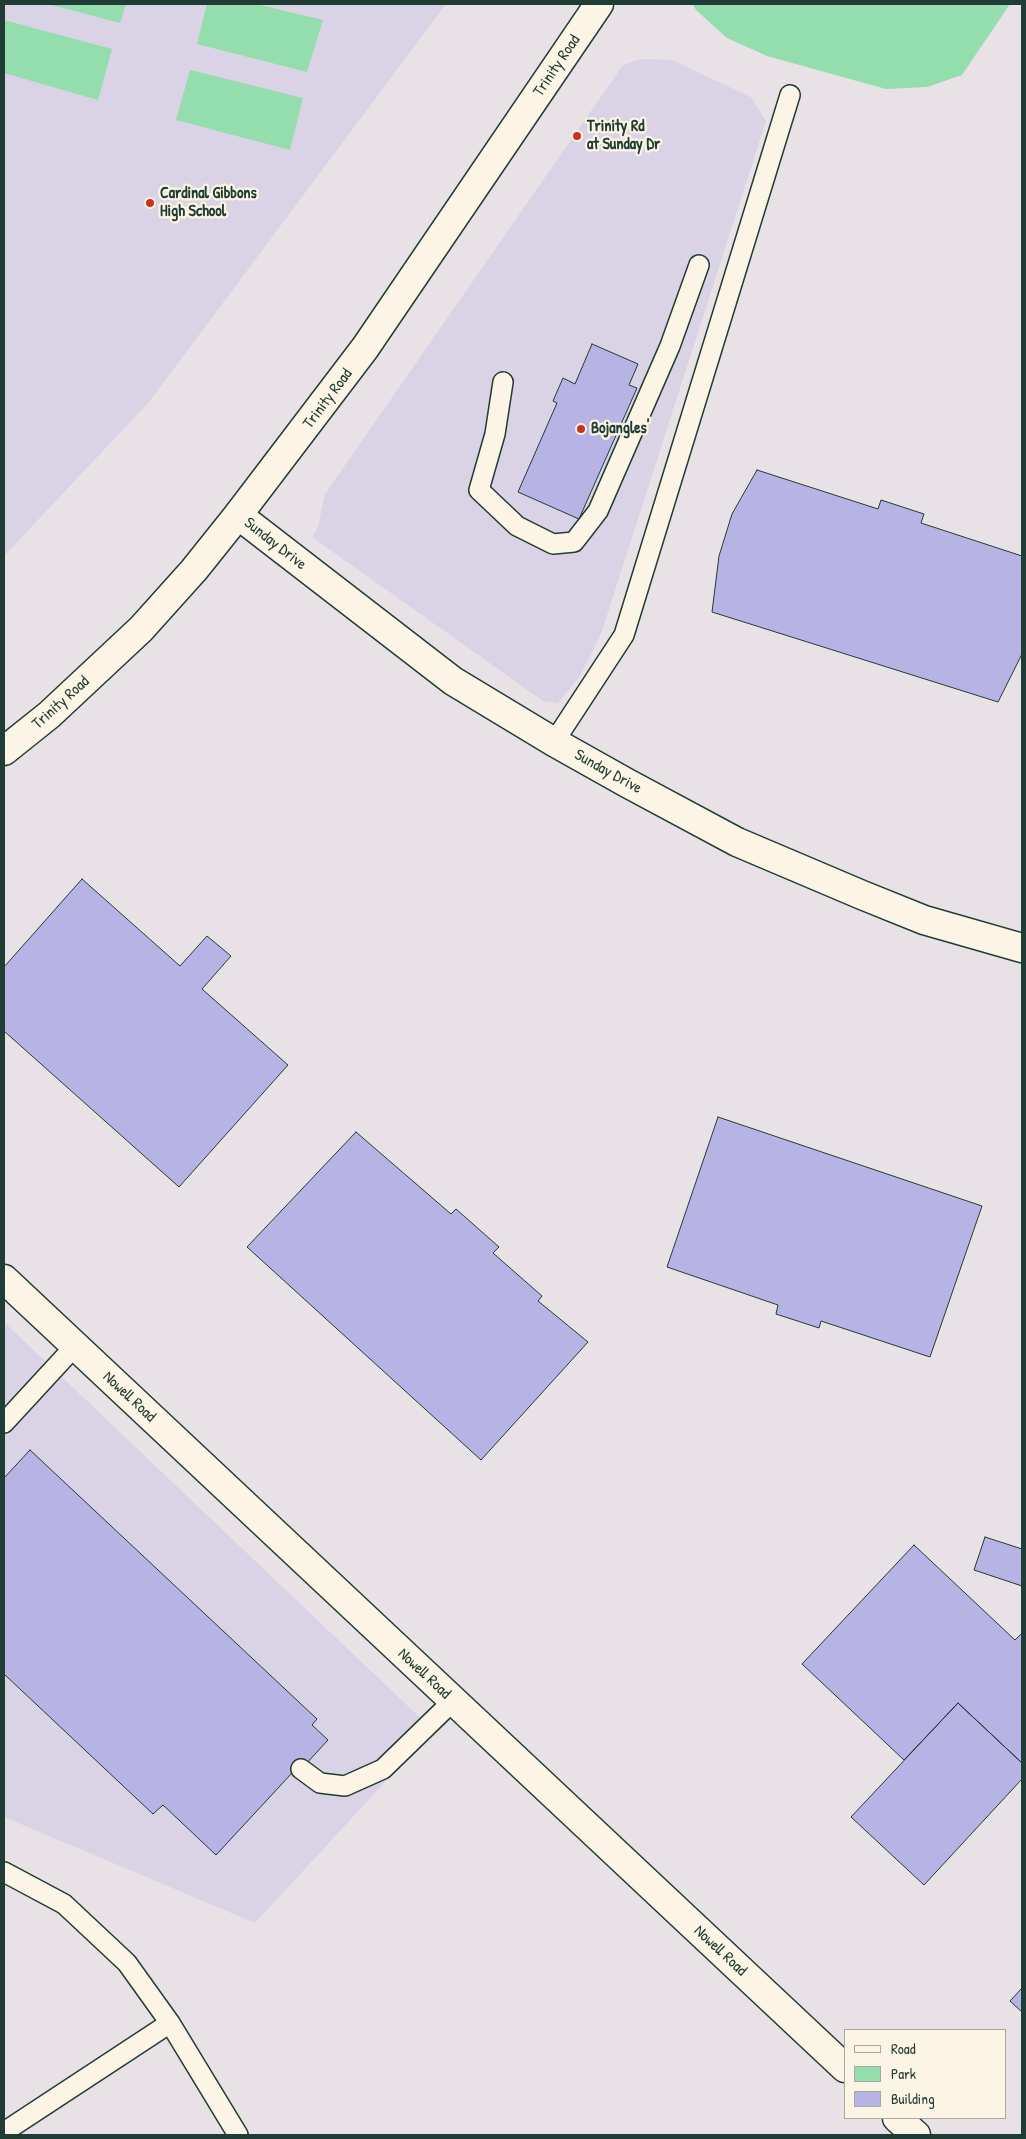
<!DOCTYPE html>
<html>
<head>
<meta charset="utf-8">
<style>
	body { margin:0 }
	#map { position:relative; width:1026px; height:2139px; overflow:hidden; background:#e8e1e5; font-family:"Patrick Hand",sans-serif }
	canvas { display:block }
	.frame { position:absolute; inset:0; border:5px solid #1f3d34; pointer-events:none }
	.legend { position:absolute; left:844px; top:2029px; width:162px; height:90px; box-sizing:border-box; background:#fcf5e5; border:1px solid #a4ab9e; margin:0; padding:6px 9px; list-style:none; font-size:15px; color:#1f3d34 }
	.legend li { display:flex; align-items:center; gap:10px; height:25px }
	.legend b { width:25px; border:1px solid #a4ab9e }
</style>
</head>
<body>
<div id="map">
<canvas width="1026" height="2139"></canvas>
<div class="frame"></div>
<ul class="legend">
<li><b style="height:6px;background:#fcf5e5"></b>Road</li>
<li><b style="height:14px;background:#94ddad"></b>Park</li>
<li><b style="height:14px;background:#b8b3e5"></b>Building</li>
</ul>
</div>
<script>
const g = document.querySelector('canvas').getContext('2d');
g.lineJoin = 'round';
function paint(path, color) {
  g.fillStyle = color;
  g.fill(path, 'evenodd');
}
function shape(rows) {
  const path = new Path2D();
  for (const r of rows) {
    path.moveTo(r[0], r[1]);
    for (let i = 2; i < r.length; i += 2) path.lineTo(r[i], r[i + 1]);
  }
  return path;
}
function stroke(path, color, width, dash) {
  g.strokeStyle = color;
  g.lineWidth = width;
  g.lineCap = dash ? 'butt' : 'round';
  g.setLineDash(dash || []);
  g.stroke(path);
}
function write(font, color, halo, rows, align = 'center') {
  g.font = font + ' "Patrick Hand",sans-serif';
  g.lineWidth = 4.5;
  g.setLineDash([]);
  g.textBaseline = 'middle';
  g.strokeStyle = halo;
  g.fillStyle = color;
  for (const [text, x, y, turn = 0] of rows) {
    g.save();
    g.translate(x, y);
    g.rotate((+turn || 0) * Math.PI / 180);
    g.textAlign = isNaN(turn) ? turn : align;
    if (halo) g.strokeText(text, 0, 0);
    g.fillText(text, 0, 0);
    g.restore();
  }
}
paint(shape([
	[4,4,446,4,149,402,4,556],
	[641,59,672,60,751,97,766,121,601,634,580,676,558,703,543,701,312,537,318,527,325,494,623,65],
	[4,1322,433,1730,255,1923,4,1817]
]), '#dad3e5');
paint(shape([
	[48,4,126,4,120,23],
	[207,4,256,4,323,20,307,72,197,44],
	[693,4,1010,4,962,75,927,87,886,89,767,56,727,38,696,10],
	[4,20,112,49,98,100,4,73],
	[190,70,303,98,290,150,176,120]
]), '#94ddad');
const building = shape([
	[592,344,638,364,629,385,637,388,579,519,518,492,557,403,553,401,563,378,575,384,592,344],
	[757,470,878,509,881,500,924,514,921,523,1022,556,1022,654,998,702,712,612,719,556,732,514,757,470],
	[82,879,180,966,207,936,231,956,202,989,288,1065,179,1187,4,1031,4,967,82,879],
	[718,1117,982,1206,930,1357,821,1321,819,1328,776,1314,778,1305,667,1267,718,1117],
	[356,1132,451,1214,456,1209,499,1247,493,1253,542,1296,538,1301,588,1342,481,1460,247,1247,356,1132],
	[30,1450,317,1719,312,1725,328,1740,295,1776,292,1773,216,1855,163,1805,153,1814,4,1674,4,1478,30,1450],
	[985,1537,1022,1549,1022,1586,974,1570,985,1537],
	[914,1545,1015,1640,1022,1633,1022,1763,958,1703,904,1760,802,1664,914,1545],
	[958,1703,1022,1763,1022,1779,924,1885,851,1817,958,1703],
	[1022,1988,1022,2012,1010,2001,1022,1988]
]);
paint(building, '#b8b3e5');
stroke(building, '#1f3d34', 1);
const lane = shape([
	[503,382,495,434,479,490,517,526,553,544,574,542,598,511,670,346,699,265],
	[554,742,624,635,790,95],
	[4,1423,75,1346],
	[301,1769,320,1783,345,1786,383,1769,453,1701],
	[4,1872,64,1904,127,1963,170,2023,238,2135],
	[4,2132,170,2023]
]);
const street = shape([
	[238,515,453,681,554,742,627,783,737,842,862,895,924,920,1022,948]
]);
const secondary = shape([
	[4,751,49,715,141,629,194,570,238,515,365,348,599,4],
	[4,1279,845,2068],
	[897,2118,916,2135]
]);
stroke(lane, '#1f3d34', 22);
stroke(street, '#1f3d34', 31);
stroke(secondary, '#1f3d34', 31);
stroke(lane, '#fcf5e5', 19);
stroke(street, '#fcf5e5', 28);
stroke(secondary, '#fcf5e5', 28);
for (const [x, y, r, color] of [
	[577,136,5,"#c8321e"],
	[150,203,5,"#c8321e"],
	[581,429,5,"#c8321e"]
]) {
  const dot = new Path2D();
  dot.arc(x, y, r, 0, 2 * Math.PI);
  g.fillStyle = color;
  g.fill(dot);
  stroke(dot, '#fcf5e5', 2);
}
write('16px', '#1f3d34', '#fcf5e5', [
	["Trinity Road",557,66,-56],
	["Trinity Road",328,399,-53],
	["Sunday Drive",275,544,38],
	["Trinity Road",61,703,-42],
	["Sunday Drive",608,772,29],
	["Nowell Road",129,1397,43],
	["Nowell Road",424,1674,43],
	["Nowell Road",720,1951,43]
]);
write('bold 16px', '#1f3d34', '#fcf5e5', [
	["Trinity Rd",587,127],
	["at Sunday Dr",587,145],
	["Cardinal Gibbons",160,194],
	["High School",160,212],
	["Bojangles'",591,429]
], 'left');
</script>
</body>
</html>
